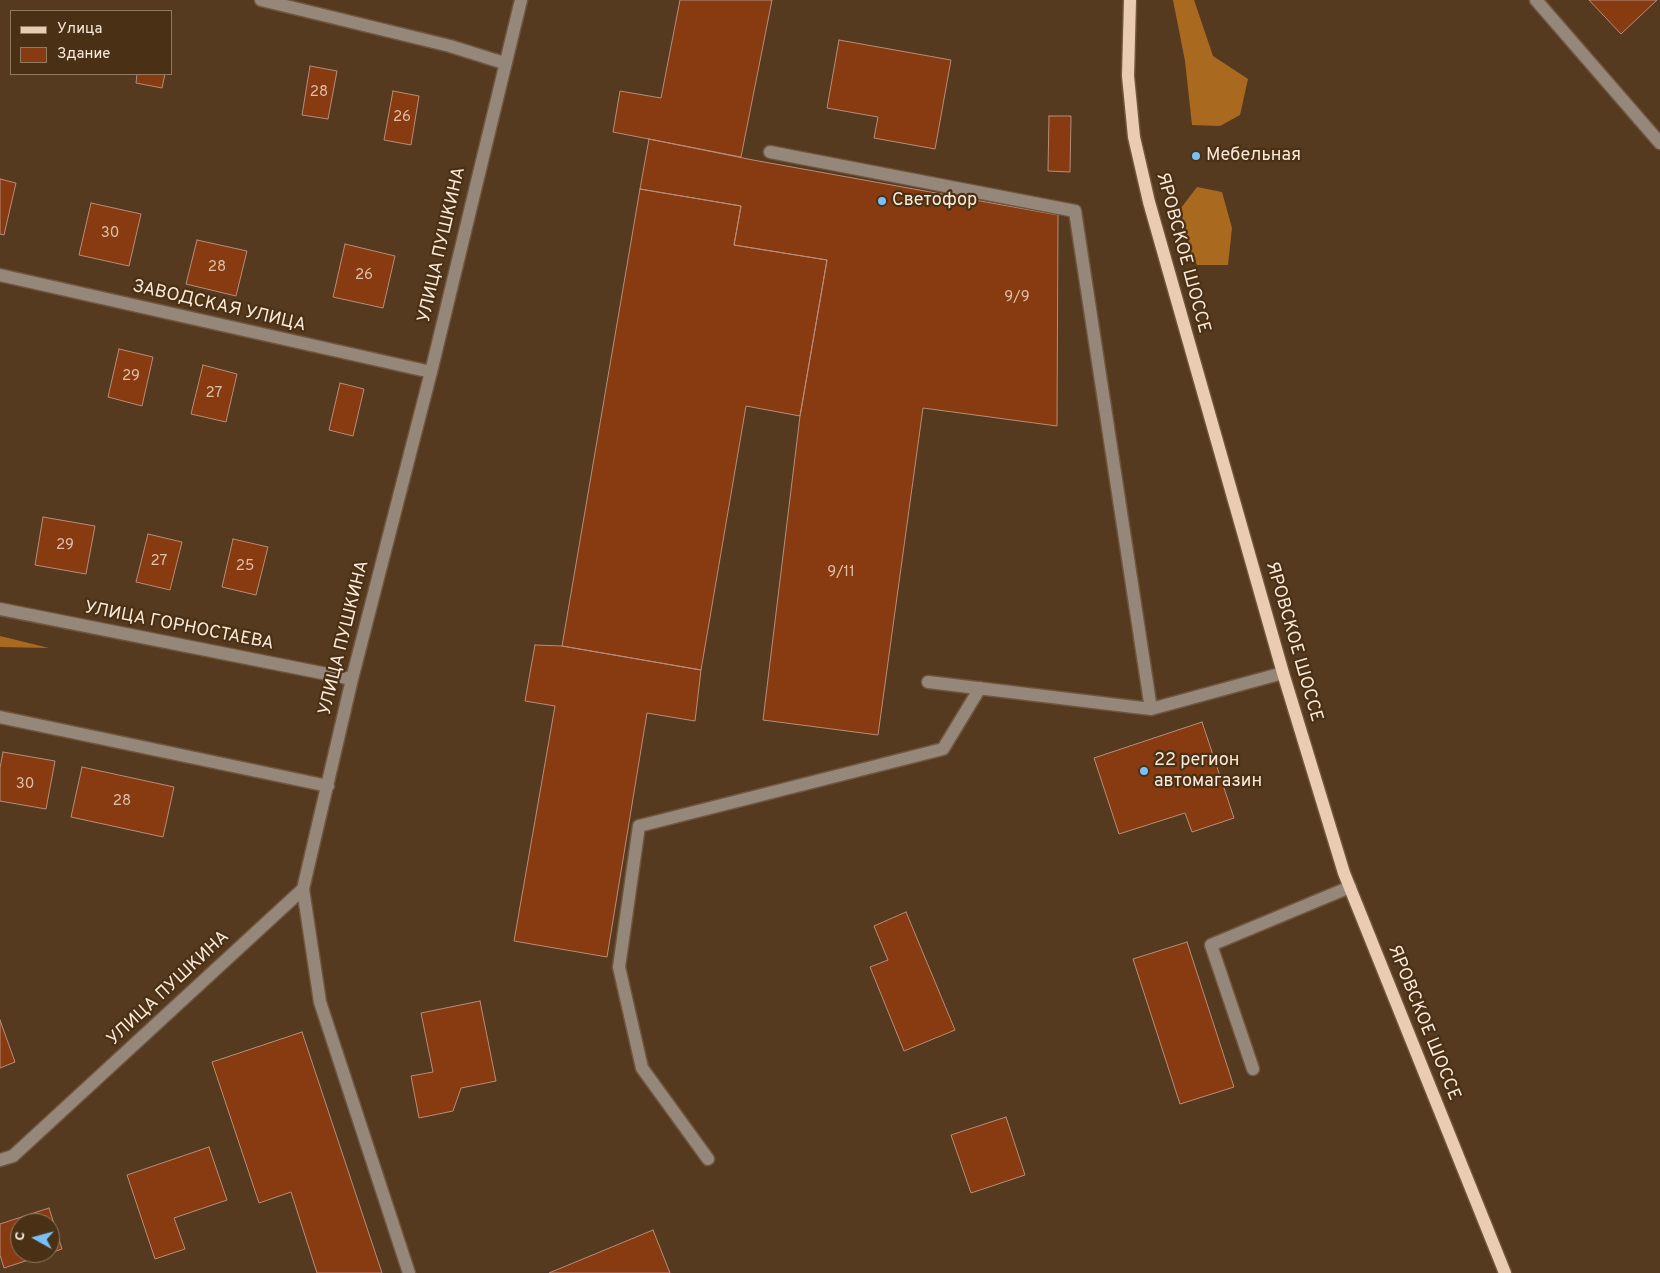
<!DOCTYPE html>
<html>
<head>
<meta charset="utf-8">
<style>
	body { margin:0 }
	#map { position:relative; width:1660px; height:1273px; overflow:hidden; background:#563a1f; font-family:Overpass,sans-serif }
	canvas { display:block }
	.legend { position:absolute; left:10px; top:10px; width:162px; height:65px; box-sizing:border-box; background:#4a3014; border:1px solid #907a63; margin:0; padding:6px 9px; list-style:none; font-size:15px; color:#fae9d9 }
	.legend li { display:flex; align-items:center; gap:10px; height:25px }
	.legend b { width:25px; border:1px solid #907a63 }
	.north { position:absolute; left:10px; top:1213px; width:50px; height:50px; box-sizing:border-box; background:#4a3014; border:1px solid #907a63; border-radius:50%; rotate:277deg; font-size:14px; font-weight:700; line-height:20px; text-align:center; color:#fae9d9 }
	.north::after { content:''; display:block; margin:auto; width:18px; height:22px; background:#7abff8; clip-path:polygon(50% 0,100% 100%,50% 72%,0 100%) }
</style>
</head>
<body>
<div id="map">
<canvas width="1660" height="1273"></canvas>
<ul class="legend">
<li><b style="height:6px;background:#e9ccb2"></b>Улица</li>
<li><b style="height:14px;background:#883b11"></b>Здание</li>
</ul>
<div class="north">С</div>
</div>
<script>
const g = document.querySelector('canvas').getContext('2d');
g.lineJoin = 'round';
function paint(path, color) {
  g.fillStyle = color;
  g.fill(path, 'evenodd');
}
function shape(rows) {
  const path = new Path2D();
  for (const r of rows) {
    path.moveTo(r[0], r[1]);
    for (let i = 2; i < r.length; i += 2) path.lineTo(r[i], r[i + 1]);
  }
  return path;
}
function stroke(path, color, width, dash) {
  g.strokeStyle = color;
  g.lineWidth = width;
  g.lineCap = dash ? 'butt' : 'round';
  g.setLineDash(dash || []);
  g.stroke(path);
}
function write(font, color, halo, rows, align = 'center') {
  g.font = font + ' Overpass,sans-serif';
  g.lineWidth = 4.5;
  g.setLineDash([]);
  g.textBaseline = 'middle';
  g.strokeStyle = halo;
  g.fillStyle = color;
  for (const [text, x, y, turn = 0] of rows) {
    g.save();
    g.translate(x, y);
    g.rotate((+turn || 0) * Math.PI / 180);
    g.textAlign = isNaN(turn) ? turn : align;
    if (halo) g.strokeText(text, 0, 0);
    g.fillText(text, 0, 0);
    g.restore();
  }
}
paint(shape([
	[1173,0,1194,0,1213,56,1248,79,1240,115,1220,126,1192,125,1185,61],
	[1197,187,1222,192,1232,228,1228,265,1197,265,1187,245,1181,208],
	[0,636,49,648,0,647]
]), '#a96a20');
const building = shape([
	[680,0,772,0,741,157,613,132,620,91,661,98,680,0],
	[1589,0,1657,0,1621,34,1589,0],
	[839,40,951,60,935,149,874,138,878,117,827,108,839,40],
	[310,66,337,71,328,119,302,115,310,66],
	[137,74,165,74,162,88,136,83,137,74],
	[393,91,419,96,411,145,384,140,393,91],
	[1049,116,1071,116,1070,172,1048,171,1049,116],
	[649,139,753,160,1058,215,1057,426,923,408,878,735,763,720,800,416,827,260,734,245,741,206,640,189,649,139],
	[0,179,16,183,4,235,0,234,0,179],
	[640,189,741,206,734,245,827,260,800,416,746,406,701,670,562,646,640,189],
	[91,203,141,214,129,266,79,255,91,203],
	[197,240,247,251,236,296,186,284,197,240],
	[345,244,395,256,383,308,333,297,345,244],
	[119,349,153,357,142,406,108,397,119,349],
	[203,365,237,374,226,422,191,414,203,365],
	[340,383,364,389,353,436,329,430,340,383],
	[43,517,95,526,86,574,35,565,43,517],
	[148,534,182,542,170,590,136,582,148,534],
	[233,539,268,547,256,595,222,587,233,539],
	[535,645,562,646,701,670,695,721,647,713,607,957,514,941,555,706,525,701,535,645],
	[1202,722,1234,818,1192,832,1185,813,1119,834,1094,758,1202,722],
	[3,752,55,761,46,809,0,801,0,768,3,752],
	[82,767,174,787,163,837,71,817,82,767],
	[906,912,955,1030,904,1051,870,967,888,960,874,926,906,912],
	[1187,942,1234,1087,1180,1104,1133,959,1187,942],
	[480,1001,496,1081,461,1088,453,1111,419,1118,411,1076,433,1072,421,1013,480,1001],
	[0,1020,15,1062,0,1068,0,1020],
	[302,1032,382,1273,317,1273,291,1192,259,1203,212,1062,302,1032],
	[1006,1117,1025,1175,971,1193,951,1135,1006,1117],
	[209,1147,227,1200,174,1218,185,1249,155,1259,127,1175,209,1147],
	[49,1208,62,1249,4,1268,0,1255,0,1224,49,1208],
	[20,1223,50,1223,50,1253,20,1253,20,1223],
	[653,1230,670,1273,549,1273,653,1230]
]);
paint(building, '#883b11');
stroke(building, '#b68d7b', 1);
const minor = shape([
	[261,0,450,46,504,63],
	[1536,0,1660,143],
	[770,152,1075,211,1151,709],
	[0,275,431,372],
	[0,609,352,679],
	[928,682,1151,709,1283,673],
	[0,717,328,786],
	[303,889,320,1002,409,1273],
	[1253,1069,1211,945,1350,887],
	[708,1159,642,1068,619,967,639,826,943,749,980,688],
	[0,1160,13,1156,303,889,352,679,431,372,521,0]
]);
const major = shape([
	[1130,0,1128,76,1134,137,1149,202,1283,673,1344,873,1505,1273]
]);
stroke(minor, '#70563d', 15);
stroke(major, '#70563d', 15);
stroke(minor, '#95877a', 12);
stroke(major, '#e9ccb2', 12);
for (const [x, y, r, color] of [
	[1196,156,5,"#7abff8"],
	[882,201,5,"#7abff8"],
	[1144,771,5,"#7abff8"]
]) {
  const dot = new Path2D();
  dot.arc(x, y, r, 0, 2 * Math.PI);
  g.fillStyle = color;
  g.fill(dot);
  stroke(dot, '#4a3014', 2);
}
write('15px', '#debea7', null, [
	["28",319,93],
	["26",402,118],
	["30",110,234],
	["28",217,268],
	["26",364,276],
	["9/9",1017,298],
	["29",131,377],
	["27",214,394],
	["29",65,546],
	["27",159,562],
	["25",245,567],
	["9/11",841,573],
	["30",25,785],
	["28",122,802]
]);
write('18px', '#fae9d9', '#4a3014', [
	["Мебельная",1206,156],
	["Светофор",892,201],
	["22 регион",1154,761],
	["автомагазин",1154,782]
], 'left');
write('18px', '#fae9d9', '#4a3014', [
	["УЛИЦА ПУШКИНА",443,245,-77],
	["ЯРОВСКОЕ ШОССЕ",1182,253,75],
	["ЗАВОДСКАЯ УЛИЦА",219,307,13],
	["УЛИЦА ГОРНОСТАЕВА",179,627,11],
	["УЛИЦА ПУШКИНА",345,638,-76],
	["ЯРОВСКОЕ ШОССЕ",1293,642,74],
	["УЛИЦА ПУШКИНА",169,989,-43],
	["ЯРОВСКОЕ ШОССЕ",1423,1023,68]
]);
</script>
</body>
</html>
